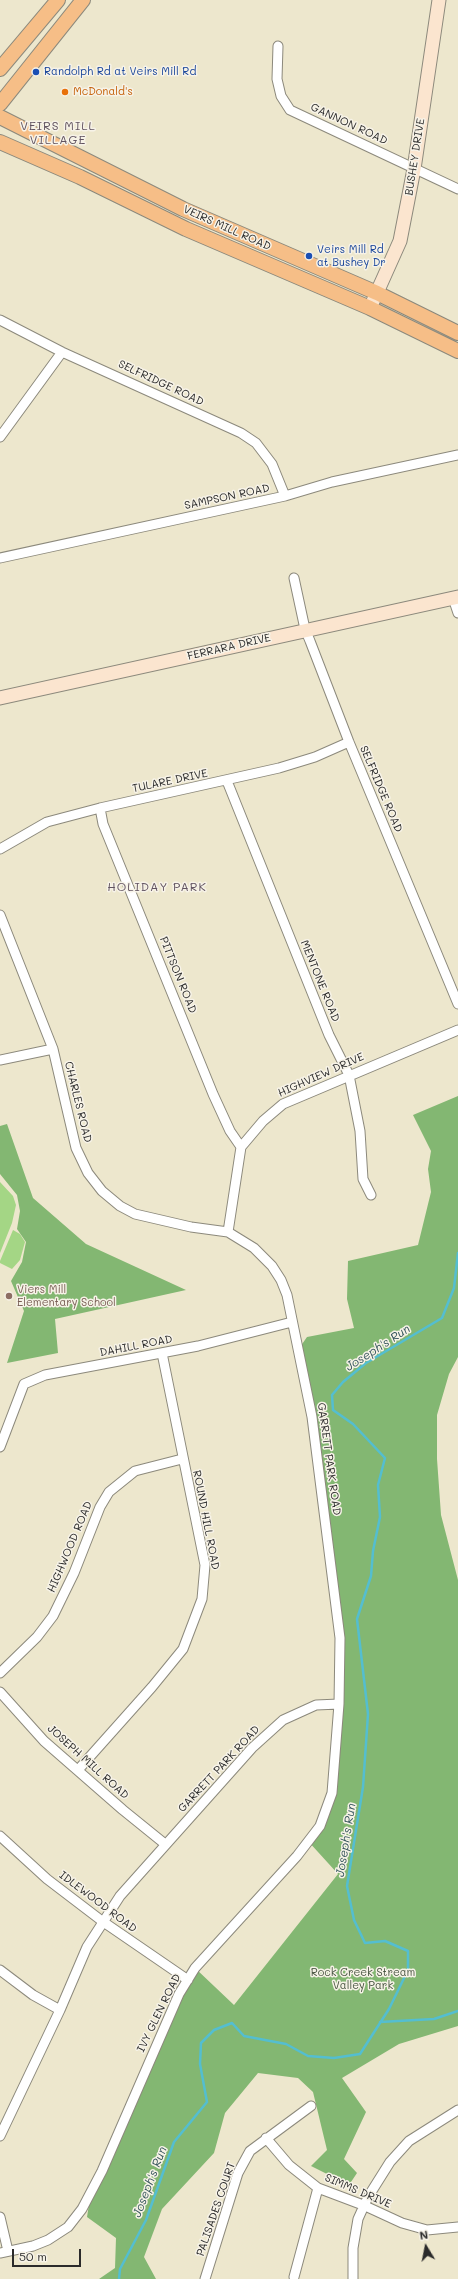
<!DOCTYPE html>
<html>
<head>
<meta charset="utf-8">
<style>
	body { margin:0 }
	#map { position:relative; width:458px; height:2279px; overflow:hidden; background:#ede7cd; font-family:Mali,sans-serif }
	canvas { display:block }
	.north { position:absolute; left:406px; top:2227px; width:40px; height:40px; -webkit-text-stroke:3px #f7f3e8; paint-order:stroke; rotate:350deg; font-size:11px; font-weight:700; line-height:16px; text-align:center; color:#2b2b2b }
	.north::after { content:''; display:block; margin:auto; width:14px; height:18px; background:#2b2b2b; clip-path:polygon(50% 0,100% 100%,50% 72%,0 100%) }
	.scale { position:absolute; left:12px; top:2249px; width:69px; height:18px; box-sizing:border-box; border:2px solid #2b2b2b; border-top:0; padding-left:5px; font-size:12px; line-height:14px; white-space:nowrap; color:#2b2b2b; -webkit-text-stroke:3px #f7f3e8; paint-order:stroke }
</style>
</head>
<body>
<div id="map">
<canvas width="458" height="2279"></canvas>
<div class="north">N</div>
<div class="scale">50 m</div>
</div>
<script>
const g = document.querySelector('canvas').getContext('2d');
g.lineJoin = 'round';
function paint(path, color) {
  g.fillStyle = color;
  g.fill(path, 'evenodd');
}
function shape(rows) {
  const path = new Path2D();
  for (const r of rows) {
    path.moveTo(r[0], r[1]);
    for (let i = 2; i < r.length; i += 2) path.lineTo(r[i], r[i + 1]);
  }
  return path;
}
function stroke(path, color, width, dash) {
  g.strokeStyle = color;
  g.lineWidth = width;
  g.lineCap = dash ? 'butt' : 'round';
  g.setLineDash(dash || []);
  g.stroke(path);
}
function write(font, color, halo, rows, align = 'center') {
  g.font = font + ' Mali,sans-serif';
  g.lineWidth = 3;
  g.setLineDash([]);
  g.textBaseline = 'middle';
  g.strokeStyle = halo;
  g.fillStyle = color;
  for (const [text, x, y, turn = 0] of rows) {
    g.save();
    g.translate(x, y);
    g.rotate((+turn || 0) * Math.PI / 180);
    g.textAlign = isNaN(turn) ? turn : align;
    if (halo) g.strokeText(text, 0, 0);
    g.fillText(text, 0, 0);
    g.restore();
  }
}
paint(shape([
	[0,1182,13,1196,16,1205,12,1223,0,1253],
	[13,1230,20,1234,25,1242,20,1260,12,1269,0,1263,0,1261]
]), '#a4d685');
paint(shape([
	[458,1096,458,1357,449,1374,437,1415,437,1459,441,1515,458,1580,458,2026,399,2044,342,2078,366,2112,344,2159,357,2173,349,2185,311,2166,327,2150,313,2092,298,2078,258,2073,225,2113,214,2153,162,2209,144,2257,156,2279,99,2279,115,2268,116,2238,87,2217,91,2192,195,1968,234,2005,338,1874,308,1841,332,1793,340,1638,298,1350,307,1337,354,1328,347,1299,348,1261,418,1245,431,1192,428,1169,431,1151,413,1115],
	[7,1124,33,1198,86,1244,186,1290,55,1319,58,1353,7,1363,24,1311,11,1281,22,1262,26,1242,17,1229,20,1211,17,1195,0,1174,0,1126]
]), '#83b772');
stroke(shape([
	[380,2022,434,2019,458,2011],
	[119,2279,120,2269,146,2220,174,2142,207,2102,200,2064,201,2043,214,2030,232,2023,244,2036,286,2044,308,2056,334,2058,360,2054,389,2009,408,1970,408,1951,385,1941,365,1943,354,1920,347,1886,363,1787,368,1714,357,1619,371,1576,373,1551,380,1517,378,1485,385,1458,353,1424,333,1410,332,1395,343,1382,366,1363,442,1318,454,1288,458,1253]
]), '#54bed0', 2.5);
const street = shape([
	[278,46,277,79,281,96,290,110,458,189],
	[0,320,62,352,241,433,256,443,272,464,285,496],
	[0,437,62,352],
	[0,558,285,496,332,482,458,455],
	[294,578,305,629,310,641,349,742,458,1004],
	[453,598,458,613],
	[227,781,329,1035,349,1075,360,1131,363,1179,371,1195],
	[100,808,103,824,213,1094,230,1131,241,1147],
	[0,849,47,822,100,808,279,768,315,757,349,742],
	[0,915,53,1049,76,1148,88,1173,102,1191,120,1206,135,1214,191,1227,228,1232,254,1248,272,1266,281,1280,287,1295,312,1417,340,1638,339,1704,332,1793,320,1826,297,1856,195,1968,179,1994,102,2171,82,2209,68,2227,48,2240,33,2246,0,2253],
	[0,1060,53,1049],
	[228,1232,241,1147,263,1121,283,1104,458,1030],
	[0,1447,24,1384,45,1375,198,1346,292,1322],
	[0,1673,37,1637,53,1616,74,1573,100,1507,109,1492,135,1471,182,1459],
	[0,1692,44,1741,123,1810,165,1844],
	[78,1770,152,1687,183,1649,202,1599,205,1565,162,1353],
	[0,1836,47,1879,102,1921,188,1980],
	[0,1970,33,1995,60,2010],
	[0,2136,60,2010,87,1947,120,1896,252,1748,283,1720,316,1705,339,1704],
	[266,2138,289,2165,318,2188,363,2205,402,2223,427,2230,458,2227],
	[0,2217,8,2251],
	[294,2277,318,2188],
	[205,2279,238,2173,250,2151,311,2106],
	[353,2279,353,2248,358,2219,368,2197,390,2162,409,2141,458,2110]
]);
const secondary = shape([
	[370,308,400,241,414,169,439,0],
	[0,698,458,597]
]);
const primary = shape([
	[0,69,58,0],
	[0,104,83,0],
	[0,117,183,209,377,293,458,333],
	[0,142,80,177,186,229,370,308,458,351]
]);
stroke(street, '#8c897c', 11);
stroke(secondary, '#8c897c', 15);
stroke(primary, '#8c897c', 16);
stroke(street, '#fff', 9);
stroke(secondary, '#fbe5cf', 13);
stroke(primary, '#f6be87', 14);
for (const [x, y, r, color] of [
	[36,72,4,"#1a4fb4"],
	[65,92,4,"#e8710a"],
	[309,256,4,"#1a4fb4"],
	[9,1296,4,"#8d6e63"]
]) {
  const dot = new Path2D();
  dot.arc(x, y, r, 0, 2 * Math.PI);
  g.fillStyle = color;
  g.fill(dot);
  stroke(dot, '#f7f3e8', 1.5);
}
write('11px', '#164399', '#f7f3e8', [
	["Randolph Rd at Veirs Mill Rd",44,72],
	["Veirs Mill Rd",317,250],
	["at Bushey Dr",317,263]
], 'left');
write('11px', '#c56008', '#f7f3e8', [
	["McDonald's",73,92]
], 'left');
write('11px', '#2b2b2b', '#f7f3e8', [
	["GANNON ROAD",349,124,25],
	["BUSHEY DRIVE",415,157,-81],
	["VEIRS MILL ROAD",227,228,24],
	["SELFRIDGE ROAD",161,383,25],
	["SAMPSON ROAD",227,497,-12],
	["FERRARA DRIVE",229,647,-13],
	["TULARE DRIVE",170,781,-12],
	["SELFRIDGE ROAD",381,789,67],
	["PITTSON ROAD",178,975,68],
	["MENTONE ROAD",320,981,68],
	["HIGHVIEW DRIVE",321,1075,-24],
	["CHARLES ROAD",78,1102,76],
	["DAHILL ROAD",136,1346,-11],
	["GARRETT PARK ROAD",329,1459,82],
	["ROUND HILL ROAD",206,1520,79],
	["HIGHWOOD ROAD",70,1547,-67],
	["JOSEPH MILL ROAD",88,1762,42],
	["GARRETT PARK ROAD",219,1769,-47],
	["IDLEWOOD ROAD",98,1902,37],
	["IVY GLEN ROAD",159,2013,-64],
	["SIMMS DRIVE",358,2191,23],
	["PALISADES COURT",216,2209,-71]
]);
write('11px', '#785e54', '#f7f3e8', [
	["Viers Mill",17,1290],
	["Elementary School",17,1303]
], 'left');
write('11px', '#495642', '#f7f3e8', [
	["Rock Creek Stream",363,1973],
	["Valley Park",363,1986]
]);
g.letterSpacing = '1px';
write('12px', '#615360', '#f7f3e8', [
	["VEIRS MILL",58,126],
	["VILLAGE",58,140],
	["HOLIDAY PARK",157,887]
]);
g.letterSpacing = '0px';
write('italic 12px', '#37575d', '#f7f3e8', [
	["Joseph's Run",378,1348,-33],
	["Joseph's Run",346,1840,-81],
	["Joseph's Run",150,2182,-69]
]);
</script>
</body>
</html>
